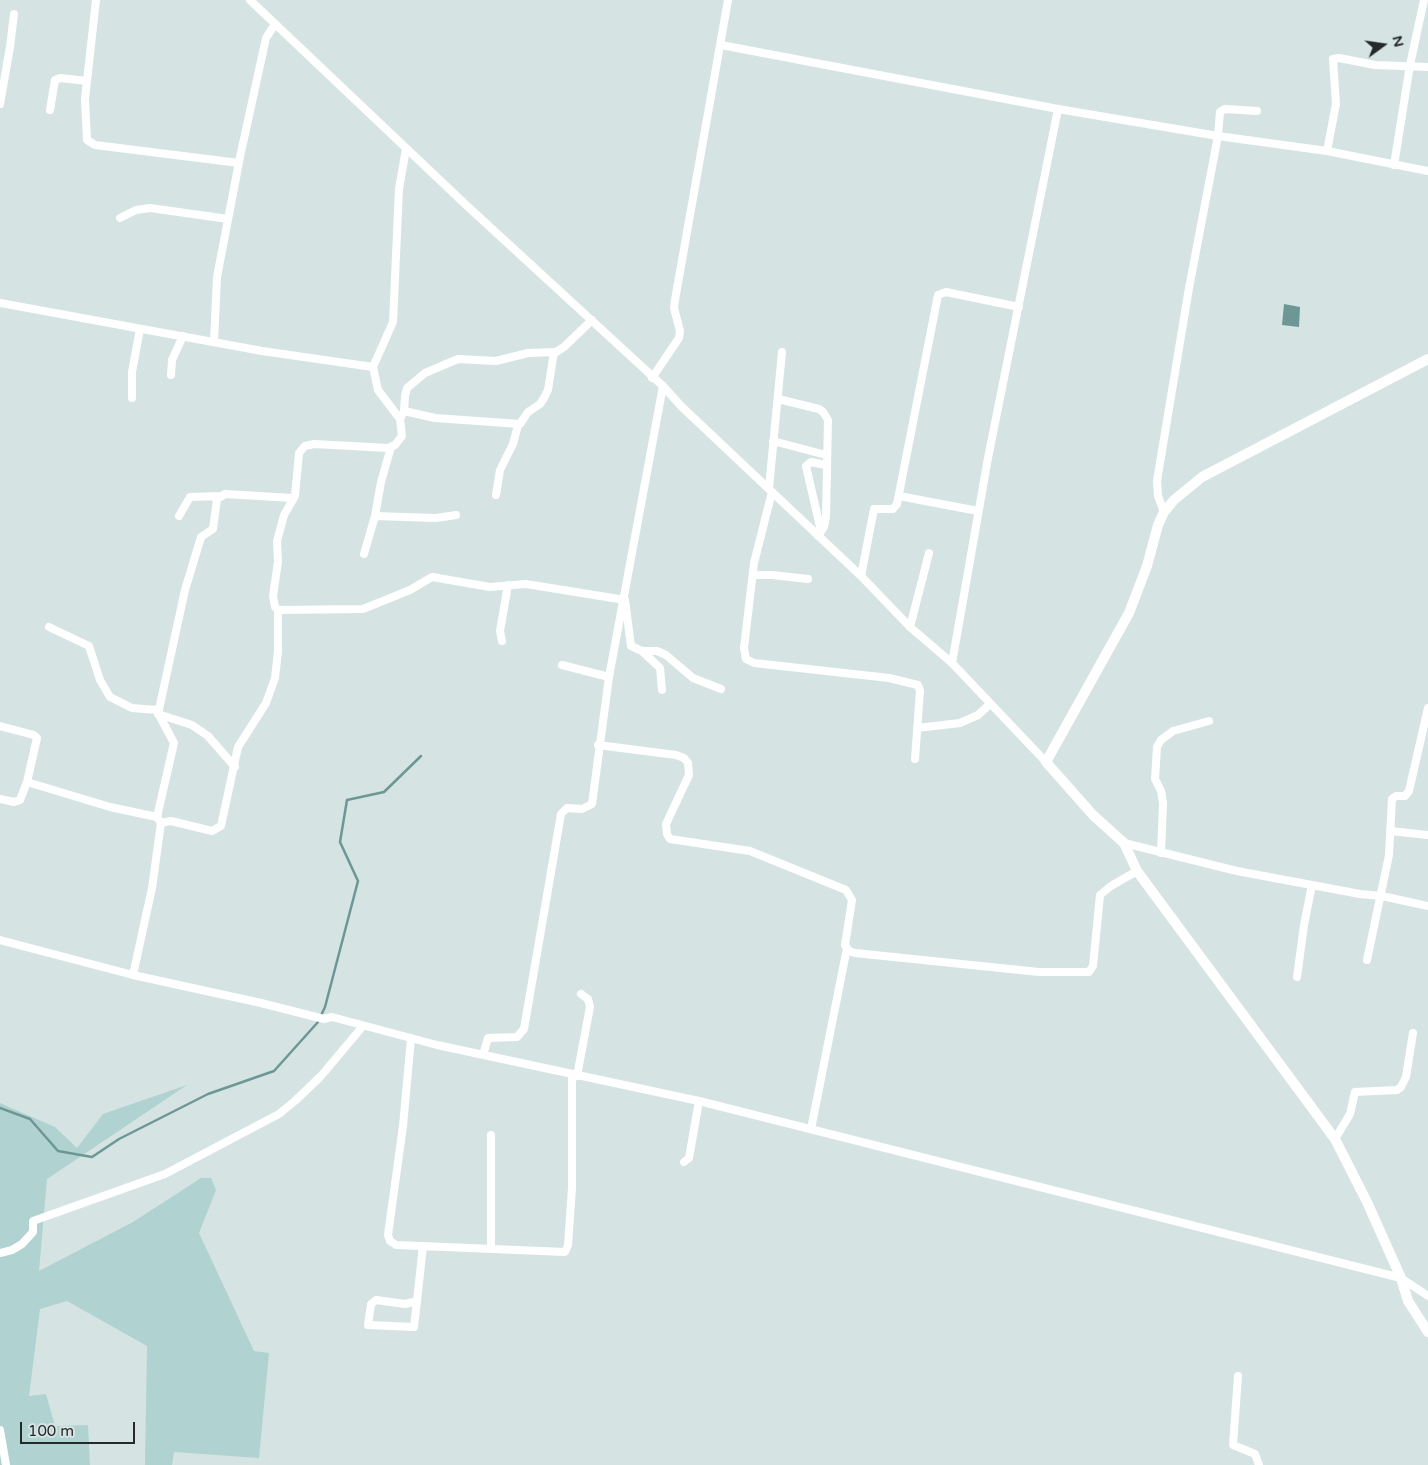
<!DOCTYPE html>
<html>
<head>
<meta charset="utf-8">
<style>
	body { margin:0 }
	#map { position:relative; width:1428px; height:1465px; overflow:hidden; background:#d5e4e3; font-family:"Varela Round",sans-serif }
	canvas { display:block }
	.north { position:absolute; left:1358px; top:20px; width:50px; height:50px; -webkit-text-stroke:4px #d5e4e3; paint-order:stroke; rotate:76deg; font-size:14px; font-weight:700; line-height:20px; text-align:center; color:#242929 }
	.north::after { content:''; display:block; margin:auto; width:18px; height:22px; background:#242929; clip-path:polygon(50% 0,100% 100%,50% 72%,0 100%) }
	.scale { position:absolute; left:20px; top:1422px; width:115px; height:22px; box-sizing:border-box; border:2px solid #242929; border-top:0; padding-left:6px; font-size:15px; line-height:18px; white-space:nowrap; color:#242929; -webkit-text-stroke:4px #d5e4e3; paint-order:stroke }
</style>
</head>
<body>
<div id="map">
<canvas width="1428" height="1465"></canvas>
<div class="north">N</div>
<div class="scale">100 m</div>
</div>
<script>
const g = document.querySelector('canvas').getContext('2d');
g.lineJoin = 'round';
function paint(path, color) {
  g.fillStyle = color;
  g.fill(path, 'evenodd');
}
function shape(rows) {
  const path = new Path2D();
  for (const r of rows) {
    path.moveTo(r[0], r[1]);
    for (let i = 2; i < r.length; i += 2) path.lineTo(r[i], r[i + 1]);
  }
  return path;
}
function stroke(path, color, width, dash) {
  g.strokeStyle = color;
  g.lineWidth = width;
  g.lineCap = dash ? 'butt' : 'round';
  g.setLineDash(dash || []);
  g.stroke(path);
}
paint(shape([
	[187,1085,47,1179,39,1271,133,1222,201,1178,211,1178,216,1190,199,1233,254,1351,269,1353,259,1458,174,1452,172,1465,145,1465,147,1346,67,1301,40,1309,29,1396,46,1394,55,1426,88,1425,90,1465,0,1465,0,1103,55,1127,77,1148,103,1114]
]), '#b0d2d0');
paint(shape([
	[1284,304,1300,307,1299,327,1282,325]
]), '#6c9795');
stroke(shape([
	[0,1108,30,1119,58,1151,92,1157,119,1139,208,1094,274,1071,318,1022,325,1007,358,881,340,842,347,800,384,792,421,756]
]), '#6c9795', 2.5);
stroke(shape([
	[96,0,85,99,87,140,95,145,239,163],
	[250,0,465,204,663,386,681,406,861,576,910,627,952,663,1046,762],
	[721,45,1058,109,1218,136,1327,151,1428,171],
	[0,104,10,47,14,14],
	[50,110,55,80,60,78,87,81],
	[1327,151,1336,104,1333,59,1339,58,1375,65,1428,67],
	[1394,165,1410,65,1424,0],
	[120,218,136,210,150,208,228,219],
	[0,303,262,351,373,367],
	[214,342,217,277,240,157,266,38,275,24],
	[171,375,172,360,183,336],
	[652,378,679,338,680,331,674,308,675,300,728,0],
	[132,398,132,372,140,329],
	[778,399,819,409,823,412,828,420,826,517,824,527,818,536],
	[404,411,435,418,520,424,528,412,540,404,544,398,548,390,554,352],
	[400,419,404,411,405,396,407,388,425,373,458,359,496,361,528,353,556,352,564,347,592,320],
	[773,441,826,455],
	[391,447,381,482,375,516,436,518,456,515],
	[769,488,782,352],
	[772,492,754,563,744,648,746,659,754,663,889,678,918,685,920,691,915,759],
	[496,495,500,470,513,444,518,425],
	[899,496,978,511],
	[1164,512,1158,496,1157,481,1189,288,1218,136,1220,112,1225,109,1257,111],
	[179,516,190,497,221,496],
	[821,531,806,466,811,462,826,465],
	[364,554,375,516],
	[754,575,772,575,808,579],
	[861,576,874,509,893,509,897,504,938,295,946,292,1019,307],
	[278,610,363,609,410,590,432,577,490,587,526,584,625,600,631,646,642,651,660,668,662,690],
	[49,627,89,646,100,680,110,697,132,708,157,710,158,714,192,725,208,736,235,767],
	[910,627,929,553],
	[502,641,500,631,508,585],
	[642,651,657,651,666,655,693,678,721,689],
	[952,663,988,458,1058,109],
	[562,665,609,677],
	[157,711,174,743,157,817],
	[158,714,185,590,201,537,213,529,217,499,225,494,292,498],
	[0,726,34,735,37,738,27,782,20,800,14,802,0,799],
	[917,728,960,723,978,715,990,704],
	[598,745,676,755,684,758,688,763,689,775,666,824,667,834,670,839,750,851,846,890,852,900,845,945,849,951,855,953,1039,972,1089,972,1093,966,1100,895,1111,886,1137,871],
	[27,782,110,807,157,817,161,823,171,821,212,831,221,826,238,747,266,703,275,678,278,651,278,610,275,607,273,596,278,562,277,541,284,515,295,496,299,453,305,446,314,444,388,448,395,445,402,436,400,419,378,390,373,367,393,322,399,189,406,149],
	[1390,831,1428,835],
	[1124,843,1237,871,1360,894,1382,896,1428,906],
	[1161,853,1163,803,1161,791,1155,779,1157,747,1161,740,1173,731,1209,721],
	[0,940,133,975,261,1003,324,1019,332,1017,437,1045,699,1101,1401,1278,1428,1296],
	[1367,960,1389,855,1392,799,1396,796,1405,796,1409,791,1428,708],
	[133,975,152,888,161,823],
	[1297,977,1304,925,1312,885],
	[411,1038,403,1126,388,1235,390,1241,396,1245,565,1252,568,1245,572,1188,572,1075],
	[483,1055,488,1038,517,1037,524,1029,561,814,567,808,582,809,592,804,609,677,663,386],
	[577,1076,590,1007,588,999,581,994],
	[811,1129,847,948],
	[1335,1139,1350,1114,1355,1092,1397,1090,1401,1087,1406,1077,1413,1033],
	[684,1162,689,1158,699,1101],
	[491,1249,491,1135],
	[0,1253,12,1250,22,1244,33,1232,33,1221,165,1174,279,1114,296,1100,321,1076,363,1026],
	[417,1301,405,1304,376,1300,371,1304,368,1325,414,1327,417,1301,423,1246],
	[1238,1376,1233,1445,1255,1454,1259,1465],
	[0,1430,6,1465]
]), '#fff', 8);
stroke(shape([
	[1428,359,1202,477,1174,500,1164,512,1158,525,1147,566,1129,613,1046,762,1093,815,1124,843,1137,871,1335,1139,1367,1202,1401,1278,1408,1301,1428,1332]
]), '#fff', 10);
</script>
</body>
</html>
